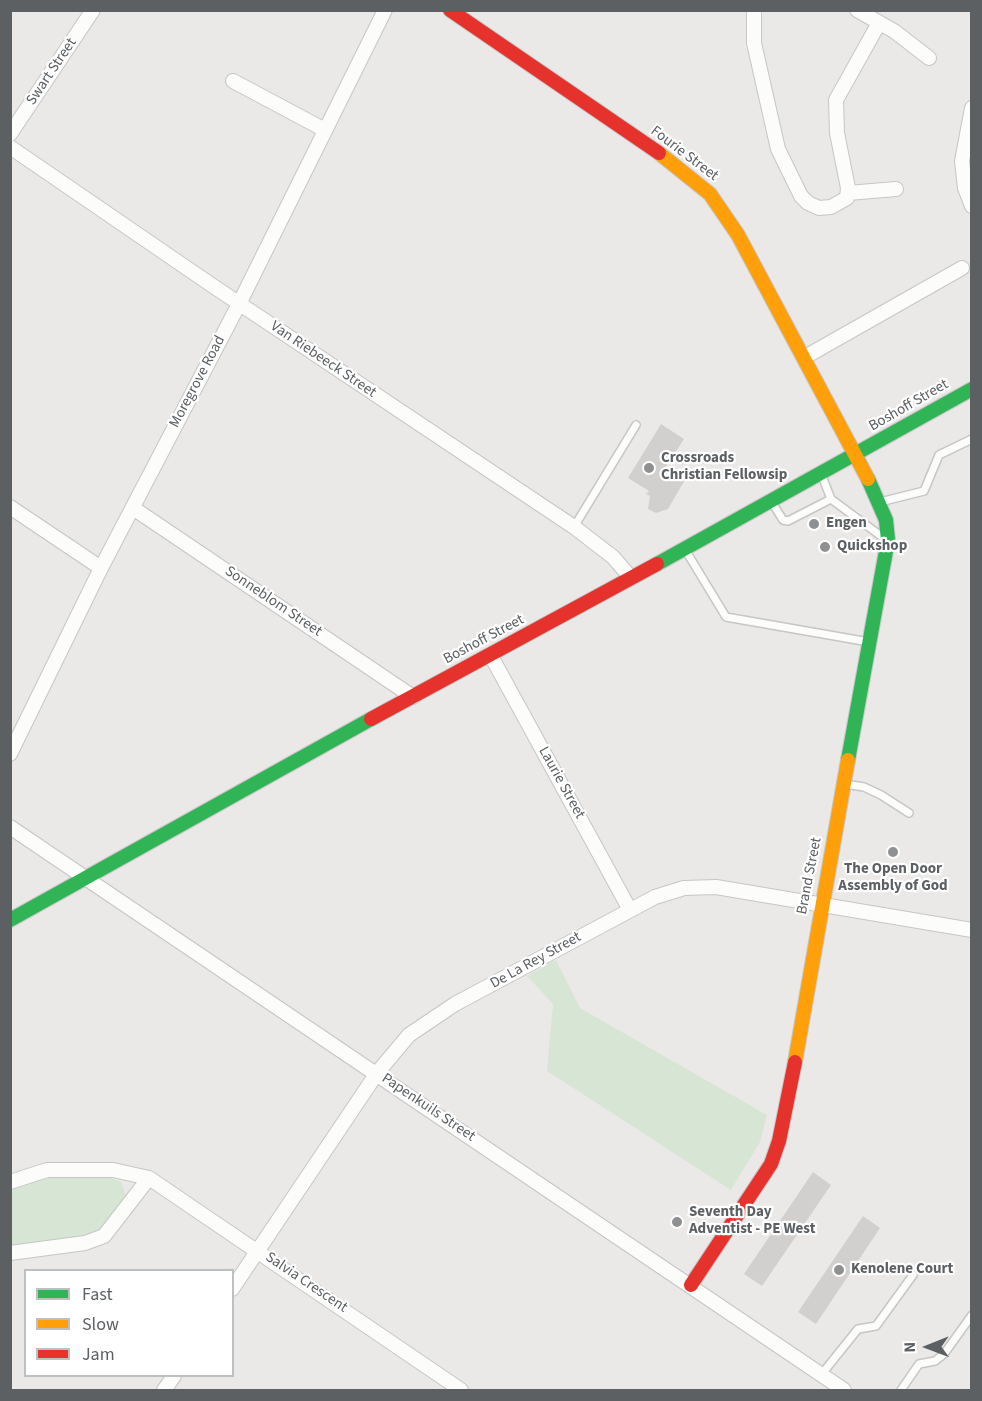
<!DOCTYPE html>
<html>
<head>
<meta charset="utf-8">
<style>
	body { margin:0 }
	#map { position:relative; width:982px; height:1401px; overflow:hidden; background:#ebe9e7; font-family:"Source Sans 3",sans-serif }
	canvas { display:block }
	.frame { position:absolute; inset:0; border:12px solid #5c6063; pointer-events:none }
	.legend { position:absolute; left:24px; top:1269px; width:210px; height:108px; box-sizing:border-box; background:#fff; border:2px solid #bebfc1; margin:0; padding:8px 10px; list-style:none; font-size:18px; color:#5c6063 }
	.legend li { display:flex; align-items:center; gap:12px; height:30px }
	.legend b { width:30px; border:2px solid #bebfc1 }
	.north { position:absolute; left:898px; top:1317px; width:60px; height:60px; -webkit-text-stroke:4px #fff; paint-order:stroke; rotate:269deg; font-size:16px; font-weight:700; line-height:24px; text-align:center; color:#5c6063 }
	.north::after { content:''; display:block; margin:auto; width:21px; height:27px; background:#5c6063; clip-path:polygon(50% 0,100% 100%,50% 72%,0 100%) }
</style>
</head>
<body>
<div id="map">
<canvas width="982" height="1401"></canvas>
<div class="frame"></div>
<ul class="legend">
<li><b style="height:8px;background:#30b455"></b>Fast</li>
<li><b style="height:8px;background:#ff9f0a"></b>Slow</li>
<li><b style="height:8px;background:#e5322d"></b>Jam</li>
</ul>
<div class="north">N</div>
</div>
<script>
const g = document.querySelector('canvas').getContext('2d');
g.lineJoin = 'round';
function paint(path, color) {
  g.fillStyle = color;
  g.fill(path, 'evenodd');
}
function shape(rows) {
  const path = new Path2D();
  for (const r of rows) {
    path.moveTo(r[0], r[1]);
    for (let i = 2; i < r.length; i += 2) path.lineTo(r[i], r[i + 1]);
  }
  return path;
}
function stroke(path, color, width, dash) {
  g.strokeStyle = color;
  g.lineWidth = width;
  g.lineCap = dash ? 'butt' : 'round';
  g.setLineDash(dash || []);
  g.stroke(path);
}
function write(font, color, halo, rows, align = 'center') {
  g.font = font + ' "Source Sans 3",sans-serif';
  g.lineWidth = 4.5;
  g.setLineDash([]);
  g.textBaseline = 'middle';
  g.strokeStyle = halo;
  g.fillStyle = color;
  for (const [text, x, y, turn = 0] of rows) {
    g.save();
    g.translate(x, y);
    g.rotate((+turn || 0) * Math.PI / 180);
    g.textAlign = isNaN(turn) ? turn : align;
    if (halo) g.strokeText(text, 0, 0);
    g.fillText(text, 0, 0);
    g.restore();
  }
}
paint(shape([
	[556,960,580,1008,767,1115,760,1142,731,1190,547,1071,553,1004,527,976],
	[106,1176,121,1182,126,1196,117,1215,94,1236,11,1248,11,1191,21,1184,50,1177]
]), '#d7e5d4');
paint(shape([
	[661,424,684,439,664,470,666,473,672,466,686,478,668,509,656,513,648,509,650,496,646,494,649,491,628,478],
	[813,1172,831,1185,762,1286,744,1274],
	[863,1216,880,1228,816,1324,798,1312]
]), '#d2d0cf');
const lane = shape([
	[831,499,885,539],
	[880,502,924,491,939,455,972,439],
	[773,504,783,520,788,521,827,501,831,499,822,476],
	[574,527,636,425],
	[686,551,726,617,869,642],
	[845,784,864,787,881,795,909,813],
	[821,1375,858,1329,876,1326,913,1275],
	[901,1390,919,1364,935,1361,944,1354,972,1315]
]);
const street = shape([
	[754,10,754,43,778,149,801,196,808,203,819,208,831,207,847,198,848,188,837,133,836,100,879,23],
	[857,10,894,31,929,58],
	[233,81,325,130],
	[972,108,962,161,965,188,972,206],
	[10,134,93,10],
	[10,147,213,286,574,527,613,557,631,578],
	[848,193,896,189],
	[805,357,962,268],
	[10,507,101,568],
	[133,508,413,697],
	[491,656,630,910],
	[10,754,101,568,239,304,385,10],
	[10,827,844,1390],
	[10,1182,47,1170,113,1170,149,1178,461,1390],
	[10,1253,85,1243,104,1236,149,1178],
	[232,1289,377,1073,409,1035,455,1004,655,897,684,888,716,887,972,930],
	[164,1390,174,1376]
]);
const fast = shape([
	[657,564,972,389],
	[848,760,888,540,886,520,868,479],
	[10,920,371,719]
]);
const slow = shape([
	[659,153,710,194,738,235,868,479],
	[795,1062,848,760]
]);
const jam = shape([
	[450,10,659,153],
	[371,719,657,564],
	[691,1285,771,1164,779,1141,795,1062]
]);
stroke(lane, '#c6c6c6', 10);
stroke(street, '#c6c6c6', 16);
stroke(fast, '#c5c6c6', 16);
stroke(slow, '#c5c6c6', 16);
stroke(jam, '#c5c6c6', 16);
stroke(lane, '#fcfcfb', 7);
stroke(street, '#fcfcfb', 14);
stroke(fast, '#30b455', 14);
stroke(slow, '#ff9f0a', 14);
stroke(jam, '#e5322d', 14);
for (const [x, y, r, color] of [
	[649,468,6,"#8e9091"],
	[814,524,6,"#8e9091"],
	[825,547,6,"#8e9091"],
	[893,852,6,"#8e9091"],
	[677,1222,6,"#8e9091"],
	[839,1270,6,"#8e9091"]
]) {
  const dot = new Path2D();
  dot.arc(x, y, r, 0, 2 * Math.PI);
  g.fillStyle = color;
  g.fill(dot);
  stroke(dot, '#fff', 2);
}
write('15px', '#5c6063', '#fff', [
	["Swart Street",52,72,-56],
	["Fourie Street",684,154,37],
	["Van Riebeeck Street",323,360,34],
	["Moregrove Road",198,382,-62],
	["Boshoff Street",909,406,-30],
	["Sonneblom Street",273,602,34],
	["Boshoff Street",484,640,-28],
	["Laurie Street",561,783,61],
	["Brand Street",810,876,-79],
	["De La Rey Street",536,961,-29],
	["Papenkuils Street",428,1108,34],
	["Salvia Crescent",306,1283,34]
]);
write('bold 15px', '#5c6063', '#fff', [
	["Crossroads",661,459],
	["Christian Fellowsip",661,476],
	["Engen",826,524],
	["Quickshop",837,547],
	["The Open Door",893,870,"center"],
	["Assembly of God",893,887,"center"],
	["Seventh Day",689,1213],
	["Adventist - PE West",689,1230],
	["Kenolene Court",851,1270]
], 'left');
</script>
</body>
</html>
